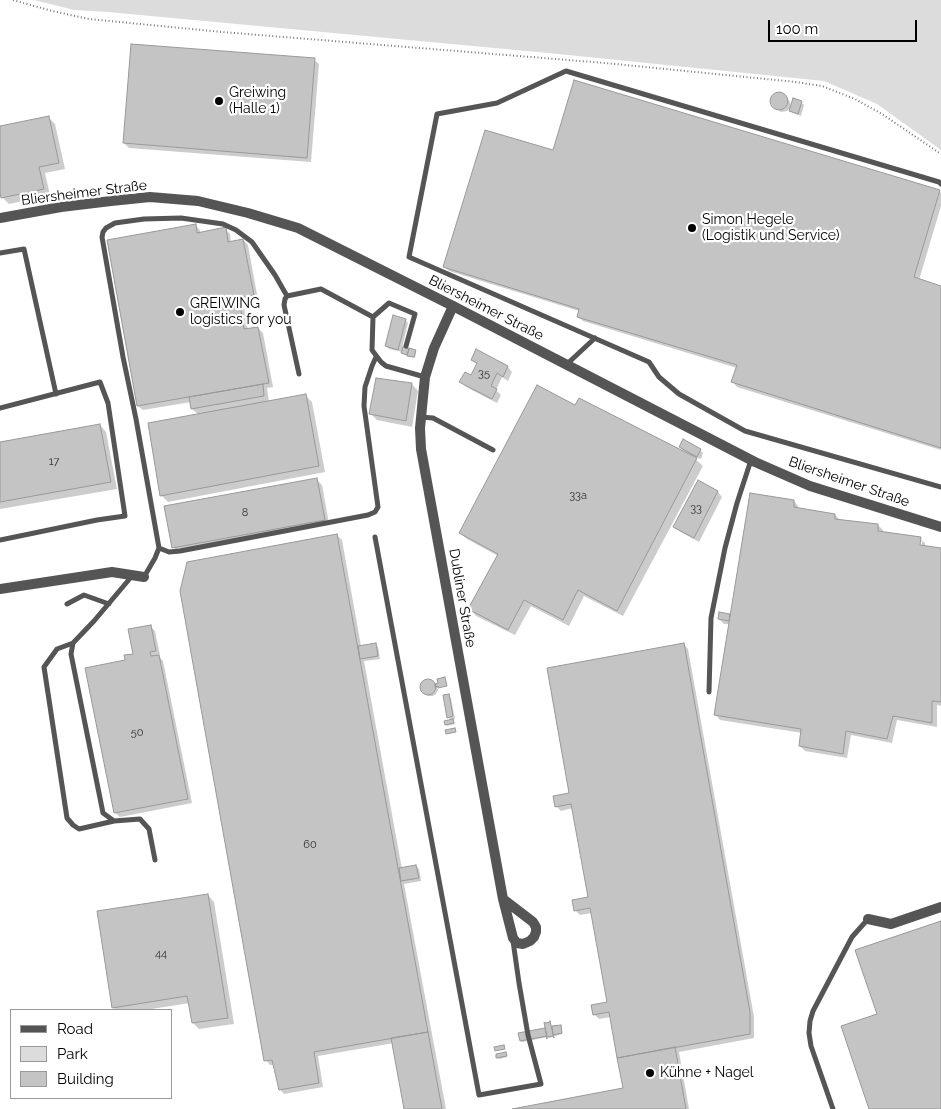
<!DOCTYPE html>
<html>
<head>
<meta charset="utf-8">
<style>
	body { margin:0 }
	#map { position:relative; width:941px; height:1109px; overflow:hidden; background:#fff; font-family:Raleway,sans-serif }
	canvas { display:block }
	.legend { position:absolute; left:10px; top:1009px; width:162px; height:90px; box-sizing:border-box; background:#fff; border:1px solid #999; margin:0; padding:6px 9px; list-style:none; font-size:15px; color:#000 }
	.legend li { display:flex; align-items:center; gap:10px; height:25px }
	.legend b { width:25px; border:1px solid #999 }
	.scale { position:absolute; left:768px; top:20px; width:149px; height:22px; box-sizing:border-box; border:2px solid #000; border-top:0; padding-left:6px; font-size:15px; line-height:18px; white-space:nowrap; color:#000; -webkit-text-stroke:4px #fff; paint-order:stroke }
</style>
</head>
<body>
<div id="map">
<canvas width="941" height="1109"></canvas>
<ul class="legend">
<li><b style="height:6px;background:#555"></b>Road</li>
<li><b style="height:14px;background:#dcdcdc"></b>Park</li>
<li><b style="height:14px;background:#c4c4c4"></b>Building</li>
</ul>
<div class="scale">100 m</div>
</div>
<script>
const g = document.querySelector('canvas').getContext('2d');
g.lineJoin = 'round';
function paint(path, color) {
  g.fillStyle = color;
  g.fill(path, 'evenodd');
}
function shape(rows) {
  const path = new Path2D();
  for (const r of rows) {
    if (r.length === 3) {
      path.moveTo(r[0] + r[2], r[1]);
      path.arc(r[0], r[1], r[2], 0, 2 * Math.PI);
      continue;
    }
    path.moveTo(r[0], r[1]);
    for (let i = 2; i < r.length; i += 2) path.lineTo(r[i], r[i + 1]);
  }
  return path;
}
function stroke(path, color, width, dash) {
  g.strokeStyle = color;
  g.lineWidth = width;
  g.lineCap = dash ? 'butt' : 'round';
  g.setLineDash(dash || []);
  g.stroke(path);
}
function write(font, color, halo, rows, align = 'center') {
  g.font = font + ' Raleway,sans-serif';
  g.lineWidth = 4.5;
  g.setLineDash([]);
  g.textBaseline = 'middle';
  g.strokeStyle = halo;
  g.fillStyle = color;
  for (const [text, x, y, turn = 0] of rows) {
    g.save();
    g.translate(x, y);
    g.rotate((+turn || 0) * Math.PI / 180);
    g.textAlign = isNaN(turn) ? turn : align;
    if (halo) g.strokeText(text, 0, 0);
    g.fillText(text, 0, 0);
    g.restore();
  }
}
paint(shape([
	[34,0,941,0,941,150,877,104,824,81,548,53,108,12,74,10]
]), '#dcdcdc');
paint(shape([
	[314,60,319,64,311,162,129,148,124,143],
	[778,93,783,94,790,102,791,109,801,102,804,105,801,116,793,113,789,109,787,111,781,112,777,109,772,104,772,98],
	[49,118,55,124,65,169,45,173,50,195,9,204,2,197,0,186,0,128],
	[554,152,939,191,941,193,941,206,919,280,941,287,941,450,737,387,733,382,737,368,583,321,578,317,579,311,449,271,444,267],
	[195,225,200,230,200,233,225,229,230,234,231,242,243,240,248,245,258,300,243,302,248,330,258,328,263,333,273,387,267,388,269,402,306,396,312,402,325,472,168,502,161,495,199,415,192,409,191,402,143,410,138,406],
	[405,320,408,323,402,348,415,351,416,352,415,358,403,354,402,352,389,349,386,346],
	[476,351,508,367,512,372,508,381,502,377,496,390,501,395,497,403,466,387,461,382,471,377,478,365,472,360],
	[377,379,412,384,418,391,412,427,377,420,371,414],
	[576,407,687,454,680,447,700,450,703,453,701,459,692,456,703,466,623,616,584,596,569,626,531,606,515,635,476,616,470,609,498,556,467,539,460,533],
	[100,425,106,432,117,489,0,509,0,443],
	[317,480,322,485,329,524,178,552,173,547],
	[698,482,718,492,722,497,699,542,679,531,675,526],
	[794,501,798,506,798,509,835,515,840,520,878,525,883,530,882,533,920,539,925,543,925,547,941,549,941,706,937,705,937,727,897,720,892,743,851,735,847,758,805,751,800,746,802,733,720,720,716,715,730,624,724,624,719,619,720,613,731,615],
	[919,541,922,541,921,551],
	[337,535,342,540,361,646,375,644,378,647,380,659,364,661,402,869,416,866,419,869,421,881,404,884,446,1109,405,1109,394,1043,318,1056,323,1087,284,1094,280,1089,275,1065,270,1065,266,1060],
	[150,626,155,631,160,655,158,655,163,661,192,803,120,817,115,813,126,661,134,655],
	[684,644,688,649,754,1017,754,1038,679,1052,689,1109,519,1109,624,1089,611,1017,599,1019,594,1014,608,1003,592,913,580,915,575,910,589,898,573,808,561,811,556,806,570,794],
	[427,680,431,681,436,685,438,690,436,694,433,696,428,696,422,689,422,683],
	[449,695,451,698,455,719,453,720,455,724,447,726,446,724,451,720,448,717],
	[208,895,214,902,234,1024,199,1029,193,1023,190,1003,145,1010,116,1010,114,1008],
	[551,1024,552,1028,561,1027,562,1034,549,1038,548,1037,522,1042,521,1041,546,1029,546,1025],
	[506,1054,507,1057,499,1059,497,1058,497,1055]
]), '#0003');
const building = shape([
	[131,44,315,58,307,158,123,143,131,44],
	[574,80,940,190,914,277,941,286,941,448,731,382,737,365,577,317,579,309,443,267,485,130,553,150,574,80],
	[779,101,9],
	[793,98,802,101,798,114,789,111,793,98],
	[49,116,59,163,39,167,44,189,1,198,0,192,0,126,49,116],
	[196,224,197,233,226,227,228,242,243,239,254,295,239,298,244,329,258,327,269,383,137,406,107,240,196,224],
	[393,315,406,319,398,350,385,346,393,315],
	[403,347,409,349,407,355,401,353,403,347],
	[409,348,416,350,414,357,407,356,409,348],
	[476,349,508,366,503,377,497,373,491,386,497,389,492,399,459,382,465,372,471,375,477,363,471,360,476,349],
	[376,378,412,383,406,421,369,414,376,378],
	[263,384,264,396,191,409,189,397,263,384],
	[537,385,575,405,579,398,697,458,617,611,578,590,563,620,524,600,508,630,468,609,498,554,459,533,537,385],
	[306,394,319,466,160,496,148,423,306,394],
	[100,424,111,482,0,502,0,442,100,424],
	[683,439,701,449,697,457,679,447,683,439],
	[317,478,325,520,172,548,164,506,317,478],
	[698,480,718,491,694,538,673,527,698,480],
	[750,493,794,500,794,507,835,514,835,519,878,524,878,531,921,537,920,545,941,548,941,702,932,701,932,723,893,716,887,739,846,731,843,754,799,746,801,729,714,715,750,493],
	[337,534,428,1032,314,1052,319,1083,279,1090,272,1060,264,1061,180,591,187,562,337,534],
	[719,612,730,614,729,621,718,619,719,612],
	[151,625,156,651,150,652,151,656,159,655,188,799,114,813,85,668,125,660,124,655,133,654,128,629,151,625],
	[376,643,378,656,360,659,358,646,376,643],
	[684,643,750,1012,750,1034,617,1058,609,1012,593,1015,591,1005,607,1002,590,908,574,911,572,900,588,897,571,804,555,807,553,796,569,793,547,668,684,643],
	[445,677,447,686,438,688,438,686,435,687,435,684,438,683,437,679,445,677],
	[428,687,8],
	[449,694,453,716,447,718,443,695,449,694],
	[453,719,454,723,445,725,444,721,453,719],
	[455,728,456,732,446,734,445,730,455,728],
	[416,865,419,878,401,881,399,868,416,865],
	[208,894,228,1018,192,1023,187,996,112,1008,97,911,208,894],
	[941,921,941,1109,869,1109,841,1026,877,1014,855,950,941,921],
	[550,1021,554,1038,553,1036,547,1037,547,1039,544,1022,545,1023,550,1022,550,1021],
	[561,1025,562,1033,553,1035,552,1026,561,1025],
	[545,1028,547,1036,520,1041,518,1033,545,1028],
	[428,1032,442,1109,404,1109,391,1038,428,1032],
	[504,1045,505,1049,495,1051,494,1047,504,1045],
	[675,1047,686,1109,512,1109,623,1088,617,1058,675,1047],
	[506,1052,507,1056,496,1058,496,1054,506,1052]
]);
paint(building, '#c4c4c4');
stroke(building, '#999', 1);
stroke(shape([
	[13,0,52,11,89,19,222,32,605,63,796,82,822,86,855,99,882,114,941,154]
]), '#777', 2, [1, 2.5]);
stroke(shape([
	[941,184,939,182,566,71,497,103,437,114,409,257,649,362,659,377,679,394,745,431,941,487],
	[0,253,24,249,56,394],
	[373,317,389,303,415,314,406,346],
	[567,364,595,338],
	[299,374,284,305,285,299,287,296,321,289,373,317,372,350,381,362,386,366,425,377],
	[0,408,100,382,108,403,125,516,97,520,0,540],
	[421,417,433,418,493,450],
	[375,537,479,1095,541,1084,528,1035,519,983,513,941],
	[159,548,169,552,180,551,368,515,375,512,378,507,364,406,365,387,372,366,376,357],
	[132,576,94,621,73,643,71,654,103,813,114,821,140,819,149,829,155,860],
	[144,577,155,558,159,548,136,419,123,357,102,237,103,232,106,228,115,223,144,219,181,218,223,224,236,230,252,242,275,275,287,296],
	[67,604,84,595,109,604],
	[73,643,57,649,44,667,67,818,73,825,79,829,114,821],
	[709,692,711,618,725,548,737,503,751,460],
	[833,1109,811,1046,809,1033,810,1021,813,1011,852,937,868,919]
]), '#555', 5);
stroke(shape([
	[453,306,434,348,425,377,420,428,421,449,503,899,513,938,517,943,523,944,530,941,534,937,536,932,536,927,533,922,503,899],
	[0,589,112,572,144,577],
	[868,919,891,924,941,907]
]), '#555', 10);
stroke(shape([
	[0,218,61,207,111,201,150,197,198,201,248,213,298,228,453,306,755,462,810,486,941,527]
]), '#555', 10);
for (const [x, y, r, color] of [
	[219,101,5,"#000"],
	[692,228,5,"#000"],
	[180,312,5,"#000"],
	[650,1073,5,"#000"]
]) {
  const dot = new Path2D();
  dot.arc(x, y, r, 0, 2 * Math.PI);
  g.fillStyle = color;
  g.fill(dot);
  stroke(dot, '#fff', 2);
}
write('11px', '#313131', null, [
	["35",484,374],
	["17",54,462],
	["33a",578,496],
	["33",696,509],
	["8",245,513],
	["50",137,733],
	["60",310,845],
	["44",161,954]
]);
write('14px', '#000', '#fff', [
	["Greiwing",229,93],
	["(Halle 1)",229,109],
	["Simon Hegele",702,220],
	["(Logistik und Service)",702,236],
	["GREIWING",190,304],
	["logistics for you",190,320],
	["Kühne + Nagel",660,1073]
], 'left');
write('14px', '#000', '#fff', [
	["Bliersheimer Straße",84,193,-7],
	["Bliersheimer Straße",486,308,27],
	["Bliersheimer Straße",849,482,19],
	["Dubliner Straße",462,598,80]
]);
</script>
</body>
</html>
